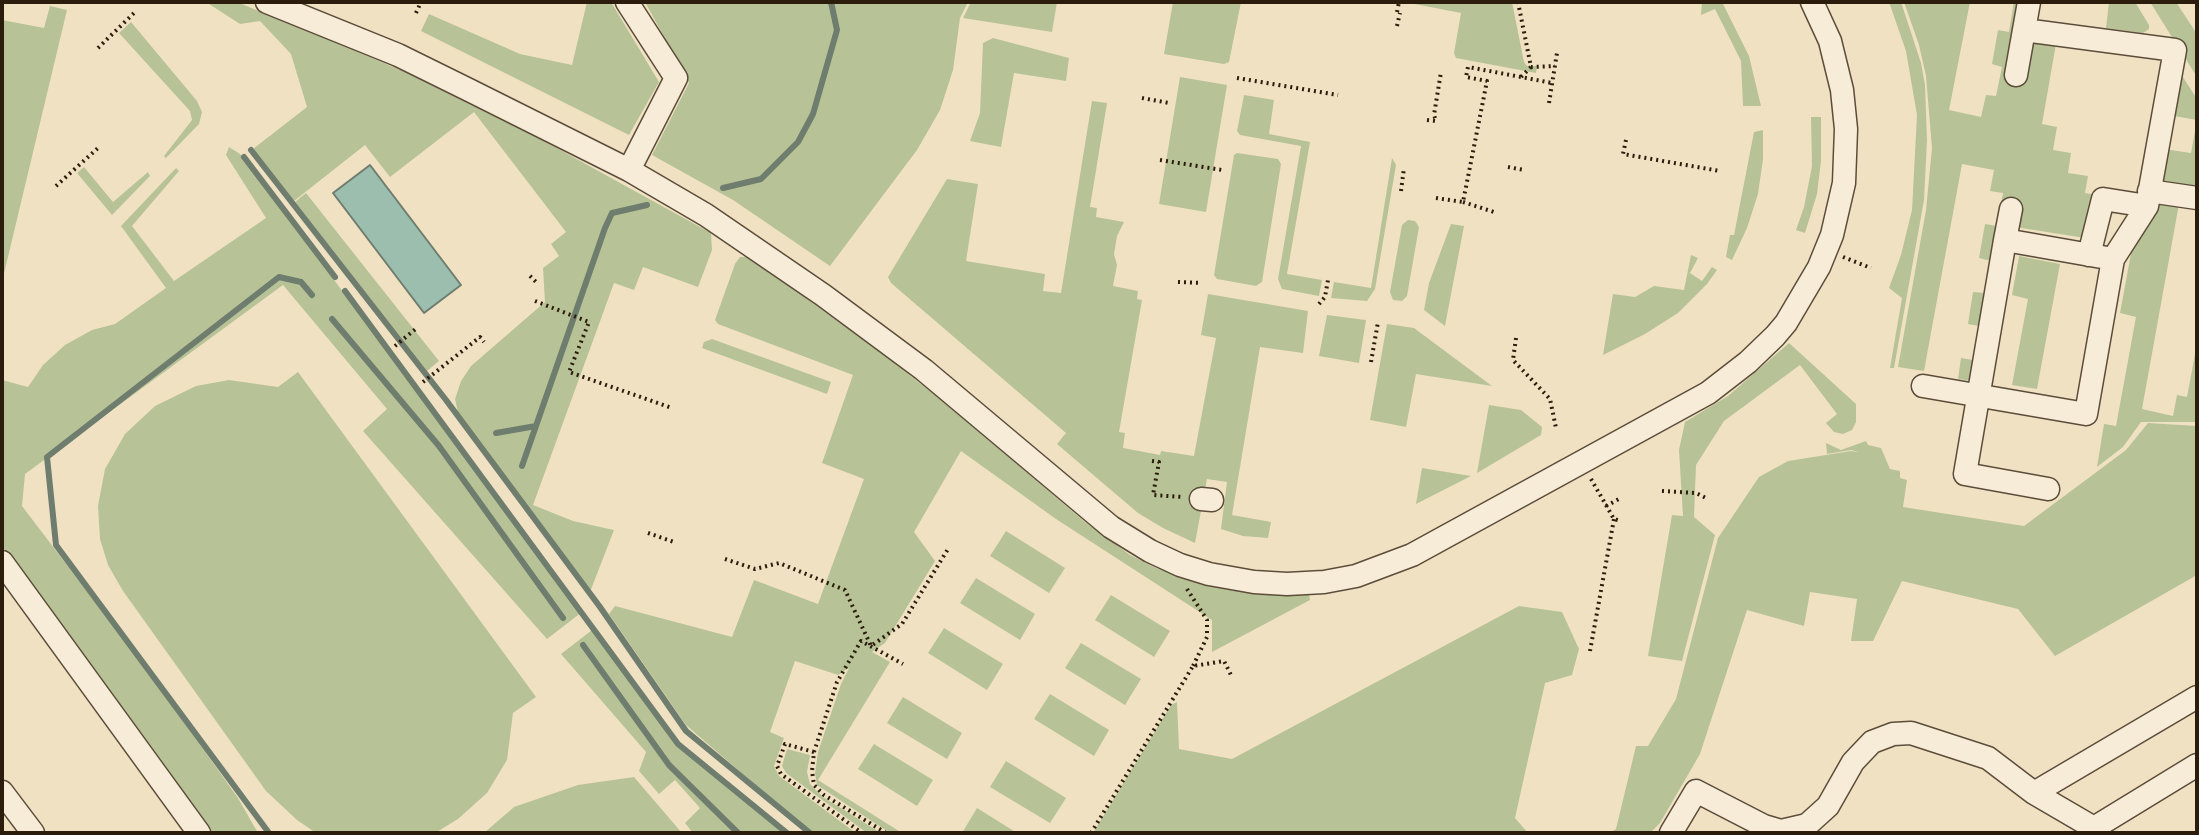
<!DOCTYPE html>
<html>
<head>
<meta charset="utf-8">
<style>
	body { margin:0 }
	#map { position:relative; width:2199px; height:835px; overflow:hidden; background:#f1e1c3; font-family:Alegreya,serif }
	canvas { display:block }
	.frame { position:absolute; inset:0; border:4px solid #2b1c0c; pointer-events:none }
</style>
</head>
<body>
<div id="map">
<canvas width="2199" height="835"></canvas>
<div class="frame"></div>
</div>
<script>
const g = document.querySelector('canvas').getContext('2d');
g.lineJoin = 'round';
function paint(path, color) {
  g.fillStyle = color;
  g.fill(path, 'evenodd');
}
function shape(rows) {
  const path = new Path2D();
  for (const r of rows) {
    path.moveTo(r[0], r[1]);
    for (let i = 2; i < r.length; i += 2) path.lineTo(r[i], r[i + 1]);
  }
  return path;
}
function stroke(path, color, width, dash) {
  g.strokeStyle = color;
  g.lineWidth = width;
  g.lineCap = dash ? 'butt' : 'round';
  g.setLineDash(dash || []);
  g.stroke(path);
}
paint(shape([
	[206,2,237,2,403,71,544,141,711,233,712,250,698,287,643,267,634,290,614,283,533,505,573,521,614,530,590,592,459,417,455,399,461,381,471,366,545,302,543,268,559,256,551,244,566,232,474,112,390,177,365,145,294,201,253,149,307,107,291,54,260,21,240,24],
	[587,2,611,2,659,82,629,135,421,31,429,14,520,54,572,65],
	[645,2,968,2,960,18,953,70,940,110,917,150,830,266,733,200,652,155,689,83],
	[971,2,1057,2,1052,32,963,18],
	[1173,2,1241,2,1229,62,1224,64,1164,54],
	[1404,2,1512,2,1524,62,1527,66,1537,66,1536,73,1456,58,1454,53,1461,13],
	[1702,2,1722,2,1749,56,1761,106,1743,106,1741,61,1715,9,1701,15],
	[1889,2,1901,2,1921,63,1925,85,1927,140,1924,200,1894,368,1890,368,1902,298,1889,288,1901,255,1912,210,1917,115,1906,51],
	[1904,2,1970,2,1949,110,1981,117,1986,95,1996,96,2002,67,1992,64,1998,30,2009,32,2014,2,2021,2,2028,40,2056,44,2042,124,2057,127,2053,150,2071,153,2068,173,2088,176,2085,193,2098,195,2085,238,2015,227,1973,381,1958,379,1961,358,1973,360,1979,326,1968,324,1973,292,1985,293,1991,261,1979,258,1985,224,1997,226,2003,193,1990,191,1994,170,1962,164,1924,371,1898,367,1926,210,1932,148,1926,76,1919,45],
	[2109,2,2135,2,2149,25,2149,29,2143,33,2106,28],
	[2150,2,2176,2,2197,34,2197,77],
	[50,6,67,10,2,282,2,20,44,28],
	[131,22,197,101,202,112,199,124,166,158,164,156,192,120,190,111,119,33],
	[993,38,1069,58,1066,81,1014,73,1001,147,970,141,980,113,983,43],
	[2181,74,2197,99,2197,193,2160,187,2164,149,2191,153,2197,120,2168,115],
	[1180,77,1227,85,1206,212,1159,204],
	[1244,95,1274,100,1269,134,1310,142,1287,274,1322,280,1319,296,1282,289,1278,279,1301,146,1240,135,1237,131],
	[1092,101,1107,103,1090,207,1097,208,1096,217,1124,222,1117,236,1114,254,1117,265,1113,286,1138,291,1137,299,1142,300,1119,432,1125,433,1123,448,1160,455,1161,451,1194,456,1216,338,1201,335,1208,294,1308,311,1303,353,1260,347,1232,515,1271,522,1268,538,1243,536,1221,529,1227,482,1207,479,1195,543,1163,528,1138,513,1057,444,1066,433,891,283,888,277,947,179,978,184,966,261,1045,274,1043,291,1061,293],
	[1811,117,1821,117,1821,161,1817,194,1805,233,1796,230,1804,207,1812,166],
	[1763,130,1763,159,1758,194,1747,228,1732,260,1726,257,1730,235,1734,235,1754,132],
	[229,147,240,154,582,612,547,639,363,431,387,409,283,285,25,474,22,506,138,658,238,798,258,833,209,833,2,546,2,380,28,387,43,365,65,345,92,330,115,324,166,288,121,226,176,168,179,171,132,226,174,281,266,218,226,155],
	[1237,153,1278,159,1281,164,1262,282,1256,286,1217,279,1214,275,1234,155],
	[1392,158,1396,165,1375,289,1367,301,1331,298,1334,282,1371,288],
	[84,167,113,202,148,172,150,176,112,215,77,173],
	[306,193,439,361,427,371,295,202],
	[2154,200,2179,204,2142,409,2173,416,2177,395,2187,397,2195,354,2197,354,2197,422,2141,422,2123,447,2097,467,2104,424,2116,426,2136,317,2120,313,2132,248],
	[1408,220,1415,221,1419,227,1407,296,1402,301,1393,300,1390,292,1402,225],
	[1451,224,1464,226,1445,326,1424,310,1429,283],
	[1691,255,1698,258,1690,273,1702,281,1712,267,1717,270,1707,284,1678,313,1645,334,1603,355,1613,294,1635,297,1654,286,1684,290],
	[2019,256,2060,264,2037,389,2012,385,2028,299,2012,295],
	[740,257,746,257,784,282,885,356,939,398,1085,522,1130,555,1156,568,1202,585,1254,594,1309,594,1310,600,1212,652,1212,620,1056,519,961,451,914,532,935,561,885,643,872,652,890,662,818,780,902,833,890,833,817,785,815,773,818,752,841,684,849,668,838,675,795,661,770,732,784,738,774,766,779,776,856,833,811,833,686,725,609,614,615,606,732,637,754,580,818,604,864,479,822,463,853,375,718,324,715,320,735,264],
	[1327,315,1366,320,1359,363,1319,356],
	[1387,324,1414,328,1492,386,1416,374,1406,427,1370,420],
	[712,339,831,382,827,394,702,348,704,342],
	[1789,343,1856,404,1856,422,1852,430,1843,434,1834,432,1826,423,1837,414,1800,365,1724,421,1696,465,1694,517,1715,535,1682,661,1648,656,1672,515,1683,516,1679,450,1685,422,1728,396],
	[298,372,536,697,513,713,507,760,487,793,458,819,435,833,316,833,297,820,266,791,123,591,108,565,100,539,98,506,105,469,125,434,155,406,196,386,229,380,278,387],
	[1489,405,1521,410,1542,427,1541,435,1477,473],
	[2148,423,2197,426,2197,575,2055,656,2018,609,1902,581,1873,641,1851,641,1857,599,1810,592,1804,626,1747,610,1700,754,1660,823,1650,833,1610,833,1616,829,1636,746,1648,746,1676,699,1718,538,1759,477,1788,461,1851,451,1859,452,1851,450,1827,454,1826,443,1841,450,1866,441,1868,445,1881,448,1890,469,1900,471,1900,478,1907,480,1903,507,2024,526,2126,450],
	[1422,468,1434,470,1471,476,1416,504],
	[1006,531,1065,568,1049,593,990,556],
	[976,578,1035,614,1020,640,960,603],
	[1111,595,1170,631,1154,657,1095,620],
	[1519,606,1562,612,1579,649,1572,675,1545,683,1515,818,1528,833,1093,833,1171,705,1177,702,1179,749,1232,759],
	[944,628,1003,664,987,690,928,653],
	[592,630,674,743,783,833,693,833,685,823,700,808,675,780,659,794,639,771,646,752,561,654],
	[1081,643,1141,679,1125,705,1065,668],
	[1050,694,1109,730,1094,756,1034,719],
	[903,697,962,733,947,759,887,723],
	[874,744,933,780,917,806,858,769],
	[787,749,810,755,807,772,810,784,823,797,881,833,867,833,786,773,782,766],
	[1006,761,1066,798,1050,823,990,787],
	[634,777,682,833,484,833,514,807,578,785],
	[977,808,1017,833,962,833]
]), '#b7c396');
const water = shape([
	[370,165,461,285,424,313,333,193,370,165]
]);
paint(water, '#9bbeaf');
stroke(water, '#6e7d6e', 2);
stroke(shape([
	[251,150,446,400,600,607,686,731,810,833],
	[244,157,335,277],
	[723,188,761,179,798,142,813,114,837,30,831,2],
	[345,291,678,744,787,833],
	[332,319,439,446,563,618],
	[496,433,536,426],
	[522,466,605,228,612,213,647,205],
	[583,645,669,765,738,833],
	[269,833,56,545,47,457,279,277,301,282,312,295]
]), '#6e7d6e', 6);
const minor = shape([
	[267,2,398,55,469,90,629,170,706,215,823,295,924,370,1111,527,1150,551,1180,565,1209,574,1254,582,1287,584,1324,582,1356,576,1412,555,1708,393,1748,362,1775,336,1786,323,1819,267,1832,235,1844,183,1846,129,1842,90,1830,41,1812,2],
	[627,2,676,78,629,170],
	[2016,75,2024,30],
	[2149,191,2197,198],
	[2005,240,2011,209],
	[2089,255,2103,199,2147,206],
	[1923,386,2086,414,2113,259,2147,206,2175,50,2024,30,2029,2],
	[2048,489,1965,474,2005,240,2113,259],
	[1201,499,1212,500],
	[2,562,199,833],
	[2,792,33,833],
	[2034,793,2094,828],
	[1671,833,1696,791,1764,826,1781,831,1807,825,1828,806,1853,762,1872,742,1893,734,1911,733,1988,758,2034,793,2197,697],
	[2094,833,2094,828,2197,765]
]);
stroke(minor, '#5c4d3a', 25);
stroke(shape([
	[1518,2,1531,67,1555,66],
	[1397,12,1399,2],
	[416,13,421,2],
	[1397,26,1400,13],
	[98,48,134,13],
	[1531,67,1521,77,1552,83],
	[1237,78,1338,95],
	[1142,98,1169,103],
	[1549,103,1557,53],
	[1427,120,1436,121,1434,115,1441,72],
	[1626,140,1623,154,1720,171],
	[1160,160,1222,170],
	[1508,167,1524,170],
	[56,186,98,148],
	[1401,191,1404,168],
	[1436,198,1463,202,1487,81,1466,77,1468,67,1521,77],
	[1463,202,1494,212],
	[1843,257,1871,268],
	[530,276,536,282],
	[1178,282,1201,283],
	[535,301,589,322,569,372,672,408],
	[1319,304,1325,297,1328,280],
	[1516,338,1513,360,1550,399,1556,428],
	[395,346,418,327],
	[1371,362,1378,322],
	[423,382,480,337,484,342],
	[1152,461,1159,462,1153,495,1183,497],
	[1591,479,1614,519,1621,521],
	[1662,491,1696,493,1708,499],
	[1606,506,1619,499],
	[648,533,674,542],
	[725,559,755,569,779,563,845,590,871,646,902,624,948,549],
	[1187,589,1207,620,1207,637,1193,666],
	[1590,651,1614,519],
	[814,752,785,744,777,766,781,774,862,833],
	[886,833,824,795,814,785,812,771,814,752,837,682,861,641,903,664],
	[1091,833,1193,666,1224,661,1231,675]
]), '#2b1c0c', 4, [2, 4]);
stroke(minor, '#f6ecd8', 22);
</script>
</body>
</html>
